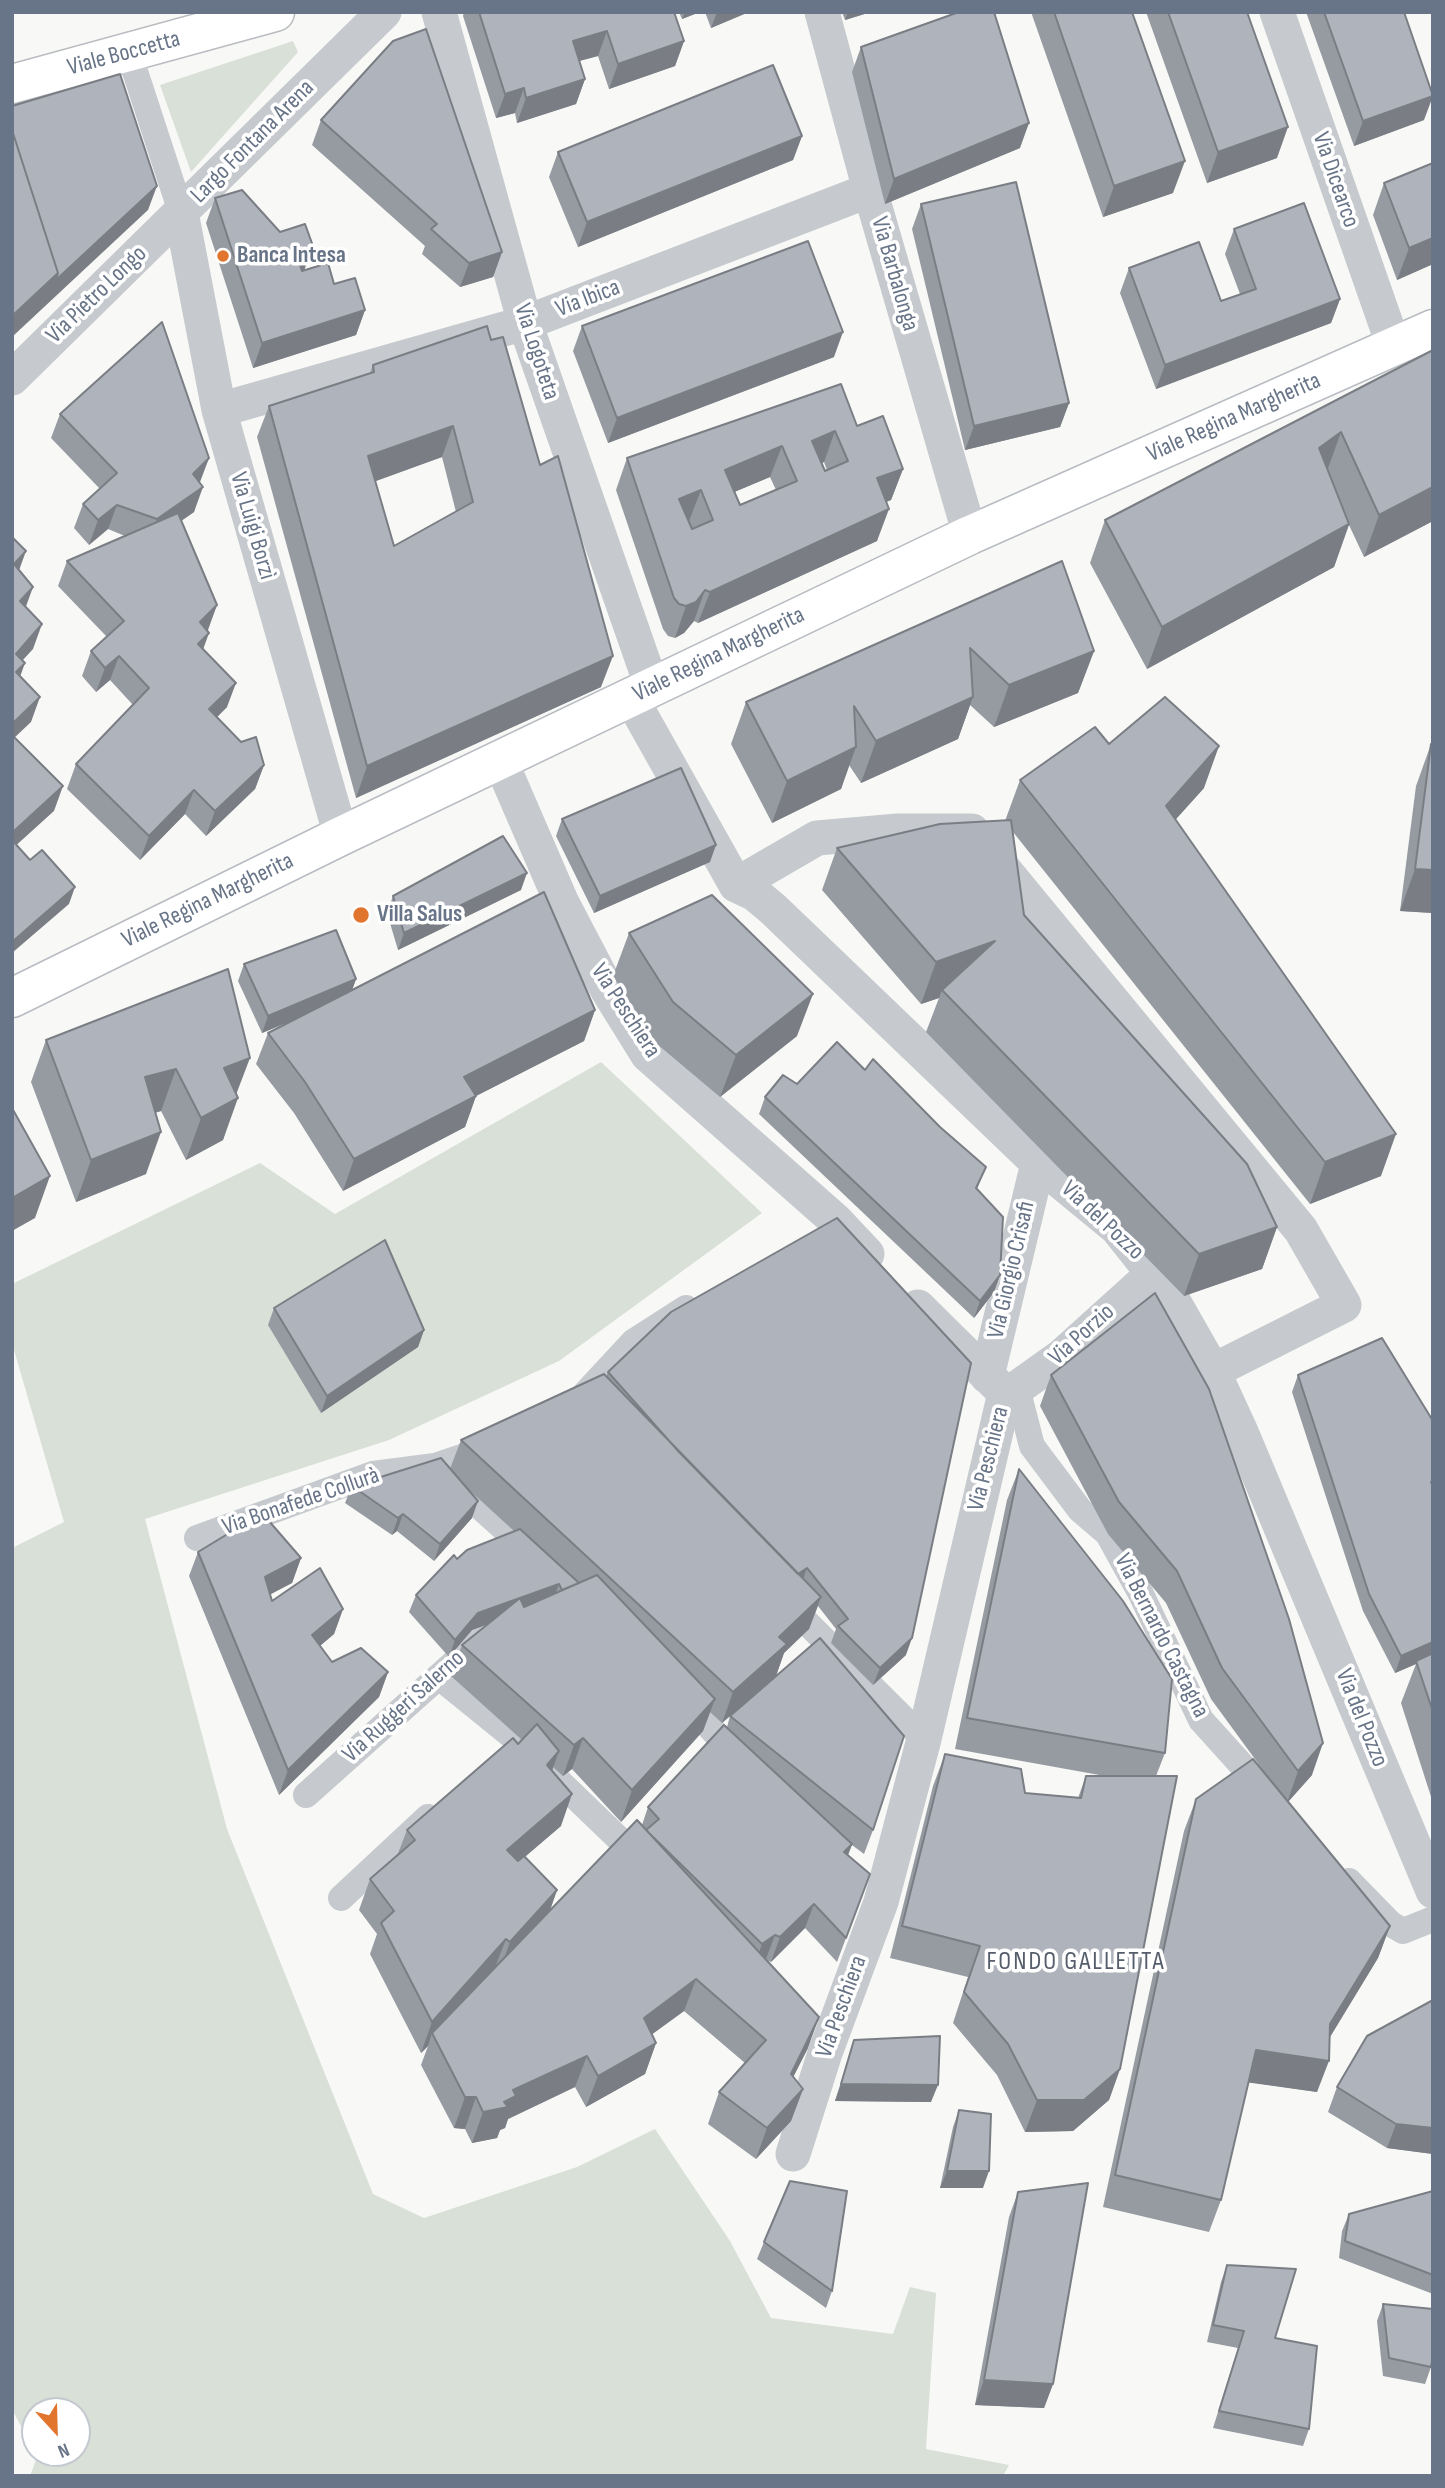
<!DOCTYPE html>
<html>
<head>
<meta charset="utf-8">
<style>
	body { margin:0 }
	#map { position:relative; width:1445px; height:2488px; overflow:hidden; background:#f8f9f6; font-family:"Sofia Sans Condensed",sans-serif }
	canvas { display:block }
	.frame { position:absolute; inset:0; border:14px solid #687487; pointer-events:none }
	.north { position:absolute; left:21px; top:2397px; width:70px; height:70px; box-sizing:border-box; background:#fff; border:2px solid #c3c7cf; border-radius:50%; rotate:158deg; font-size:19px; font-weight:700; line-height:28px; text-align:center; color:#687487 }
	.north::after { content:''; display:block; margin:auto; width:24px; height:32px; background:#e2752d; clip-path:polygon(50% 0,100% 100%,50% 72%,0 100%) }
</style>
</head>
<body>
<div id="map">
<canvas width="1445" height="2488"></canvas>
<div class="frame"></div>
<div class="north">N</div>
</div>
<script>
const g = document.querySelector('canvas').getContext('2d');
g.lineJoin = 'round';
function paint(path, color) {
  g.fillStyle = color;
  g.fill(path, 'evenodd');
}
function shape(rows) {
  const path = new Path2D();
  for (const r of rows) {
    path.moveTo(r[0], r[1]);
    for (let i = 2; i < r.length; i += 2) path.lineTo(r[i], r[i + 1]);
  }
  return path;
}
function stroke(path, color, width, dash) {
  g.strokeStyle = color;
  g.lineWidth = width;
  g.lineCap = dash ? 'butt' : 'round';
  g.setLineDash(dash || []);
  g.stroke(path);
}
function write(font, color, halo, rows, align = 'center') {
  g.font = font + ' "Sofia Sans Condensed",sans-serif';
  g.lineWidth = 7;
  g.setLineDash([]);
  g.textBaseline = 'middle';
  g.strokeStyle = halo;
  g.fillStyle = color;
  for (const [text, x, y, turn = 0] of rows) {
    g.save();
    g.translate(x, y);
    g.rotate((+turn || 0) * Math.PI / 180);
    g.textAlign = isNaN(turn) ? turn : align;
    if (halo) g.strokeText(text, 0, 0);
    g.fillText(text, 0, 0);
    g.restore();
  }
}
paint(shape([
	[293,41,298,52,191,172,160,85],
	[601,1062,762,1213,559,1361,389,1440,145,1519,227,1829,373,2194,424,2218,577,2167,655,2129,730,2241,771,2318,893,2334,910,2287,936,2293,926,2449,1009,2465,1003,2476,30,2476,37,2457,12,2409,12,1548,64,1522,12,1343,12,1284,260,1163,335,1214],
	[35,2411,77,2411,77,2453,35,2453]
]), '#d9e0d7');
const secondary = shape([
	[12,998,341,836,970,535,1433,329]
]);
const primary = shape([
	[12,84,275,12]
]);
stroke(secondary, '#b8bcc2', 41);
stroke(primary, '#b9bcc1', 41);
stroke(shape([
	[129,53,181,212],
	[1017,1388,1032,1446,1080,1510,1108,1534,1141,1594,1201,1720,1266,1792],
	[581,1398,633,1342,686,1308],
	[450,1480,536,1557],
	[197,1538,373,1474,435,1466,485,1449],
	[786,1602,924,1739],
	[439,1677,513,1737,645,1864],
	[682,1697,739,1759],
	[306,1795,483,1637],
	[1349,1881,1391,1924,1403,1931,1433,1919],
	[341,1898,428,1817]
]), '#c6c9cd', 26);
stroke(shape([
	[439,12,525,323,652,687],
	[822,12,870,190,970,535],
	[1277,12,1394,347],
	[181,212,219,410,341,836],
	[12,378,384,12],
	[219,410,525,323,870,190],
	[631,698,736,885,755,894,773,909,1038,1163,1117,1228,1168,1292,1213,1371,1241,1432,1433,1891],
	[500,760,561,901,607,989,648,1055,835,1220,867,1254],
	[736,885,817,838,898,831,972,831,1301,1230,1344,1305,1213,1371],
	[918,1307,1005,1393],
	[987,1376,1038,1163],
	[1005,1393,1017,1388,1062,1356,1155,1272],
	[793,2154,825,2053,881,1902,924,1739,1005,1393]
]), '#c6c9cd', 35);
stroke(secondary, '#fff', 38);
stroke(primary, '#fff', 38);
paint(shape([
	[464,12,674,12,684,41,675,66,609,89,598,56,579,61,585,79,576,104,517,123,515,113,496,118,463,16],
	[679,12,700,12,682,19],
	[705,12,749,12,711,28],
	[842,12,871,12,845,20],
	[1031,12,1132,12,1173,193,1103,217],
	[1146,12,1247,12,1277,158,1207,183],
	[1306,12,1404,12,1424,120,1354,146],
	[861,47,1020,148,885,204,852,72],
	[321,120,502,252,493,277,460,287,422,254,425,246,312,145],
	[802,136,793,160,578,247,549,177,558,152],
	[1384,183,1433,264,1397,280,1373,215],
	[215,198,304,271,334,284,365,310,356,335,253,368,206,223],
	[921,204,1069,403,1060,427,965,450,912,229],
	[1234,229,1340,299,1331,323,1156,389,1120,293,1129,268,1221,301,1240,294,1225,254],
	[487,326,601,687,356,798,257,437,269,406,370,373,373,365],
	[442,457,456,512,394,546,375,481],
	[582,326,834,357,608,443,573,351],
	[1433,350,1433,521,1364,557,1349,525,1334,567,1147,669,1090,563,1105,520],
	[60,414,209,458,199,483,194,512,181,521,217,605,207,630,203,649,227,707,217,717,264,765,255,789,206,836,185,814,140,860,67,789,76,764,133,705,110,680,96,692,82,676,91,651,107,637,58,586,67,561,125,536,108,529,89,545,74,528,83,504,100,489,51,438],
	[857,426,903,469,891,500,886,502,877,541,698,623,694,621,684,633,675,638,668,636,663,629,616,490,627,458],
	[824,462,827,470,825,471,822,463],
	[770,477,776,490,740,505,734,492],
	[1062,561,1094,651,1078,693,994,727,970,705,958,739,861,783,849,765,841,789,772,823,731,744,746,702],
	[1109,744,1204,788,1175,820,1381,1176,1310,1204,1013,832,1024,915,1277,1227,1262,1269,1184,1296,926,1032,939,998,921,1004,822,890,837,848,1005,821,1020,780],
	[1431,744,1433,913,1400,911,1416,786],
	[562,819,710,862,594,913,556,836],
	[521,890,398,950,387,913,393,896],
	[629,933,797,1036,720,1097,657,1044,613,976],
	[244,964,356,979,352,990,595,1010,584,1041,476,1096,465,1127,343,1191,294,1113,256,1064,268,1033,291,1021,262,1033,238,981],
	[228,969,237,1094,223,1140,186,1160,161,1111,155,1113,146,1174,76,1202,31,1082,46,1040],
	[865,1070,940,1127,986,1167,977,1189,1000,1275,994,1292,974,1318,759,1114,765,1097,797,1084],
	[274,1308,424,1330,418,1347,321,1413,268,1325],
	[608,1372,906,1655,873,1685,831,1643,836,1629,818,1606,809,1629,784,1653,776,1676,722,1723,710,1712,703,1731,621,1822,572,1769,563,1776,553,1767,552,1771,561,1826,525,1857,557,1890,550,1910,642,1825,648,1807,727,1727,730,1716,873,1830,864,1854,852,1845,848,1855,870,1874,837,1962,805,1928,771,1962,766,1960,808,2048,793,2077,803,2089,791,2121,756,2159,708,2124,719,2092,745,2063,684,2011,652,2034,656,2043,645,2074,586,2107,575,2087,508,2119,505,2128,500,2130,497,2138,472,2143,465,2129,454,2128,421,2065,428,2046,421,2053,370,1954,377,1934,359,1910,370,1879,397,1856,407,1830,518,1744,522,1740,451,1676,462,1645,488,1624,472,1630,449,1657,409,1612,416,1595,457,1559,514,1531,466,1487,472,1518,434,1561,397,1531,392,1535,345,1503,352,1486,450,1469,461,1440,606,1377],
	[1051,1375,1312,1775,1288,1802,1390,1926,1378,1958,1330,2037,1317,2092,1249,2082,1221,2200,1209,2232,1103,2207,1184,1831,1196,1799,1271,1781,1211,1699,1166,1603,1108,1534,1040,1406],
	[1298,1375,1433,1421,1433,1803,1401,1703,1416,1664,1395,1673,1363,1611,1292,1392],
	[1019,1469,1165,1753,1156,1776,1120,2069,1109,2100,1073,2131,1025,2132,997,2075,953,2023,968,1977,890,1958,933,1786,945,1754,1025,1793,1078,1798,1086,1776,1105,1776,955,1749,1007,1500],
	[198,1552,301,1558,292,1583,270,1594,272,1601,343,1609,334,1634,320,1646,332,1662,388,1672,379,1697,279,1795,189,1576],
	[1433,2000,1433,2154,1387,2148,1328,2112,1337,2087],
	[854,2040,931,2102,835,2101],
	[959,2110,983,2188,940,2188,953,2127],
	[1433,2191,1433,2294,1339,2258,1342,2231,1349,2214],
	[1018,2192,1053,2384,1044,2408,975,2405,1009,2217],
	[764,2242,832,2291,826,2308,757,2259],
	[1227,2265,1275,2338,1309,2429,1303,2446,1213,2428,1238,2348,1207,2342,1221,2282],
	[1383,2304,1431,2367,1425,2384,1383,2376,1377,2321]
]), '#969ba2');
paint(shape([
	[685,12,700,12,682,19],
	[717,12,749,12,711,28],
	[848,12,871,12,845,20],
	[607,31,598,56,564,65,573,41],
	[684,41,675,66,609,89,618,64],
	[585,79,576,104,517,123,526,98],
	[524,88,515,113,496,118,505,94],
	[1433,96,1424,120,1354,146,1363,121],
	[1029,123,1020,148,885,204,894,179],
	[1288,127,1277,158,1207,183,1218,152],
	[802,136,793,160,578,247,587,222],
	[1185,161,1173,193,1103,217,1114,186],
	[157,186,148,210,12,337,12,316,58,273],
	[1433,238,1433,264,1397,280,1409,248],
	[313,246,304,271,286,276,295,252],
	[502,252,493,277,460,287,469,263],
	[1340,299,1331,323,1156,389,1165,365],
	[365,310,356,335,253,368,262,343],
	[843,332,834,357,608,443,617,418],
	[1069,403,1060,427,965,450,974,426],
	[453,426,442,457,357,488,368,456],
	[835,431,824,462,801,472,812,441],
	[1341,432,1326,474,1319,448],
	[782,446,770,477,713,501,725,470],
	[209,458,200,482,184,499,193,474],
	[903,469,891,500,866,510,877,478],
	[203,487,194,512,148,544,157,519],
	[1433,487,1433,521,1364,557,1379,515],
	[701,490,689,521,667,531,679,499],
	[117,505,108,529,89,545,98,520],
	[889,509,877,541,698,623,710,592],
	[1349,524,1334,567,1147,669,1162,627],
	[26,551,17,576,14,564],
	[33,587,24,612,20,601],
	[705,590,694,621,684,633,675,638,686,606],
	[217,605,208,630,191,646,200,622],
	[42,624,33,649,12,672,16,654],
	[209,633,200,658,198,644],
	[1094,651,1078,693,994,727,1009,685],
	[119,656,110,680,96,692,105,668],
	[613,656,601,687,356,798,367,766],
	[25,663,16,688,16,672],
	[236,683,227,707,200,734,209,709],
	[40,697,31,722,12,740,12,724],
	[973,697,958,739,861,783,876,741],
	[1219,746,1204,788,1150,848,1166,806],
	[856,747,841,789,772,823,787,781],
	[264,765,255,789,206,836,215,811],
	[63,786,54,811,12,849,12,835,14,831],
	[194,790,185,814,140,860,149,836],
	[716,845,710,862,594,913,600,896],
	[1415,869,1433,870,1433,913,1400,911],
	[527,873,521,890,398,950,404,933],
	[75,887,69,904,12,953,12,942],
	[995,941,942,990,939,998,921,1004,936,962],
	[356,979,350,996,262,1033,268,1016],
	[813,994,797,1036,720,1097,736,1055],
	[595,1010,584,1041,476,1096,465,1127,343,1191,354,1159,464,1077],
	[250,1058,234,1100,224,1068],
	[176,1069,161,1111,130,1119,145,1077],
	[238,1098,223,1140,186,1160,201,1118],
	[161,1132,146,1174,76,1202,91,1160],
	[1396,1134,1381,1176,1310,1204,1325,1162],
	[50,1176,35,1218,12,1231,12,1198],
	[1277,1227,1262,1269,1184,1296,1199,1254],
	[1000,1275,994,1292,974,1318,980,1301],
	[424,1330,418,1347,321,1413,327,1396],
	[478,1501,472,1518,434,1561,440,1544],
	[403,1514,397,1531,392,1535,398,1518],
	[301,1558,292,1583,256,1602,265,1577],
	[807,1568,801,1585,792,1578],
	[559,1584,553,1601,472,1630,449,1657,455,1640,478,1613],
	[821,1597,809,1629,784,1653,776,1676,722,1723,733,1692,779,1637],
	[343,1609,334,1634,303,1660,312,1635],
	[912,1638,906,1655,873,1685,880,1668],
	[1433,1642,1433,1656,1416,1661,1416,1664,1395,1673,1401,1656],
	[388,1672,379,1697,279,1795,288,1770],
	[715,1699,703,1731,621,1822,632,1790],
	[583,1738,572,1769,563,1776,574,1745],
	[1323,1743,1312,1775,1287,1803,1298,1771],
	[559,1751,548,1782,547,1765],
	[572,1794,561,1826,496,1881,507,1850],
	[852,1844,843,1868,844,1852],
	[557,1890,546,1922,499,1973,510,1942],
	[814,1904,805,1928,771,1962,780,1937],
	[1390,1926,1378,1958,1319,2055,1330,2024],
	[775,1935,766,1959,753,1969,762,1944],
	[506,1939,494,1970,432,2033,428,2046,421,2053,432,2022],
	[696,1979,684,2011,632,2049,644,2018],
	[819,2017,808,2048,779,2105,791,2074],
	[656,2043,645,2074,586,2107,598,2076],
	[1256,2050,1329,2061,1317,2092,1245,2082],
	[587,2056,575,2087,508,2119,505,2128,500,2130,497,2138,472,2143,483,2112,504,2102,513,2090],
	[1120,2069,1109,2100,1073,2131,1025,2132,1037,2100],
	[841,2084,938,2085,931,2102,835,2101],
	[803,2089,791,2121,756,2159,767,2128],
	[465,2097,476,2097,465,2129,454,2128],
	[1396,2124,1433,2128,1433,2154,1387,2148],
	[947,2171,989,2171,983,2188,940,2188],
	[984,2380,1053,2384,1044,2408,975,2405]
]), '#7a7e84');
const building = shape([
	[479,12,674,12,684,41,618,64,607,31,573,41,585,79,526,98,524,88,505,94,479,12],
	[959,12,994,12,1029,123,894,179,861,47,959,12],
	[1054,12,1132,12,1185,161,1114,186,1054,12],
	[1168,12,1247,12,1288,127,1218,152,1168,12],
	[1324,12,1404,12,1433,96,1363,121,1324,12],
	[426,29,502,252,469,263,431,229,437,224,321,120,393,41,426,29],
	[773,65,802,136,587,222,558,152,773,65],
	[120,74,157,186,56,280,58,273,12,130,12,106,120,74],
	[12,130,58,273,12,316,12,130],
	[1433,163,1433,238,1409,248,1384,183,1433,163],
	[1016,182,1069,403,974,426,921,204,1016,182],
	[242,190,280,232,305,224,313,246,295,252,302,271,328,263,334,284,355,278,365,310,262,343,215,198,242,190],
	[1304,203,1340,299,1165,365,1129,268,1199,242,1221,301,1256,289,1234,229,1304,203],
	[808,241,843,332,617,418,582,326,808,241],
	[162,322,209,458,193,474,203,487,157,519,117,505,98,520,83,504,117,473,60,414,162,322],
	[487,326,491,340,503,337,540,465,558,456,613,656,367,766,269,406,374,372,373,365,487,326],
	[453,426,473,502,394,546,368,456,453,426],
	[1433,350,1433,487,1379,515,1341,432,1319,448,1349,524,1162,627,1105,520,1433,350],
	[841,384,857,426,883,416,903,469,877,478,889,509,710,592,705,590,696,602,686,606,679,604,674,598,627,458,841,384],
	[835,431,848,461,825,471,812,441,835,431],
	[782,446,797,481,740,505,725,470,782,446],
	[701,490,713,520,692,529,679,499,701,490],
	[178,513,217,605,200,622,209,633,198,644,236,683,209,709,241,742,256,737,264,765,215,811,194,790,149,836,76,764,149,688,119,656,105,668,91,651,124,621,67,561,178,513],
	[12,537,26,551,14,564,33,587,20,601,42,624,16,654,25,663,16,672,40,697,12,724,12,537],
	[1062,561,1094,651,1009,685,970,648,973,697,876,741,854,706,856,747,787,781,746,702,1062,561],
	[1165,697,1219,746,1166,806,1396,1134,1325,1162,1020,780,1095,727,1109,744,1165,697],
	[12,735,63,786,14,831,12,830,12,735],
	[1431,744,1433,744,1433,870,1415,869,1431,744],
	[681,768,716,845,600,896,562,819,681,768],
	[1011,820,1024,915,1247,1164,1277,1227,1199,1254,942,990,995,941,936,962,837,848,940,824,1011,820],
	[503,836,527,873,404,933,393,896,503,836],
	[12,840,30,860,42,850,75,887,12,942,12,840],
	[544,892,595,1010,464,1077,476,1096,354,1159,305,1082,268,1033,544,892],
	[712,895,813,994,736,1055,673,1002,629,933,712,895],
	[336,930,356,979,268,1016,244,964,336,930],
	[228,969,250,1058,224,1068,238,1098,201,1118,176,1069,145,1077,161,1132,91,1160,46,1040,228,969],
	[837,1042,865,1070,873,1059,940,1127,986,1167,976,1188,1003,1217,1000,1275,980,1301,765,1097,783,1075,797,1084,837,1042],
	[12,1108,50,1176,12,1198,12,1108],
	[837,1218,971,1363,912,1638,880,1668,838,1626,848,1619,807,1568,798,1574,679,1452,608,1372,671,1312,837,1218],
	[385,1240,424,1330,327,1396,274,1308,385,1240],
	[1155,1293,1209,1389,1289,1619,1323,1743,1298,1771,1222,1668,1177,1571,1119,1502,1051,1375,1155,1293],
	[1382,1338,1433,1421,1433,1481,1431,1482,1433,1487,1433,1642,1401,1656,1369,1594,1298,1375,1382,1338],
	[604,1374,821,1597,779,1637,787,1644,733,1692,461,1440,604,1374],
	[441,1458,478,1501,440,1544,403,1514,398,1518,352,1486,441,1458],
	[1019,1469,1123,1601,1172,1679,1165,1753,967,1718,1019,1469],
	[262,1513,301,1558,265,1577,272,1601,320,1568,343,1609,312,1635,332,1662,361,1648,388,1672,288,1770,198,1552,262,1513],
	[520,1529,579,1583,562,1590,559,1584,478,1613,455,1640,416,1595,454,1555,457,1559,467,1550,520,1529],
	[597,1575,715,1699,632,1790,583,1738,574,1745,462,1645,520,1598,524,1607,597,1575],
	[820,1638,904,1736,873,1830,730,1716,820,1638],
	[1433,1653,1433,1712,1416,1661,1433,1653],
	[537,1724,559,1751,547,1765,572,1794,507,1850,518,1861,524,1856,557,1890,510,1942,506,1939,432,2022,381,1923,394,1911,370,1879,415,1840,407,1830,513,1738,518,1744,537,1724],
	[724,1725,852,1844,844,1852,870,1874,846,1938,814,1904,780,1937,775,1935,762,1944,646,1830,659,1819,648,1807,724,1725],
	[945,1754,1021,1769,1025,1793,1081,1798,1086,1776,1177,1776,1120,2069,1084,2100,1037,2100,1008,2044,964,1992,980,1946,902,1926,945,1754],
	[1253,1759,1390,1926,1330,2024,1329,2061,1256,2050,1221,2200,1115,2175,1196,1799,1253,1759],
	[637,1820,819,2017,791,2074,803,2089,767,2128,719,2092,766,2040,696,1979,644,2018,656,2043,598,2076,587,2056,513,2090,516,2096,504,2102,508,2107,483,2112,476,2097,465,2097,432,2033,637,1820],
	[1433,2000,1433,2128,1396,2124,1337,2087,1367,2036,1433,2000],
	[940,2036,938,2085,841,2084,854,2040,940,2036],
	[959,2110,991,2114,989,2171,947,2171,959,2110],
	[790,2181,847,2191,832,2291,764,2242,790,2181],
	[1088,2183,1053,2384,984,2380,1018,2192,1088,2183],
	[1433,2191,1433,2275,1345,2241,1349,2214,1433,2191],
	[1227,2265,1296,2269,1275,2338,1317,2346,1309,2429,1219,2411,1244,2331,1213,2325,1227,2265],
	[1383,2304,1433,2309,1433,2356,1431,2367,1389,2358,1383,2304]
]);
paint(building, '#afb4bc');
stroke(building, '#7a7e84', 2);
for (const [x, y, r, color] of [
	[223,256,7,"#e2752d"],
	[361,915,9,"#e2752d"]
]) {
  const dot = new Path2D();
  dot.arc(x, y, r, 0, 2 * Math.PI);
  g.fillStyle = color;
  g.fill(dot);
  stroke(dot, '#fff', 2.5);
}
write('24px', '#687487', '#fff', [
	["Viale Boccetta",124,54,-15],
	["Largo Fontana Arena",253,142,-45],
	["Via Dicearco",1335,180,71],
	["Via Barbalonga",894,274,74],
	["Via Pietro Longo",97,295,-44],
	["Via Ibica",588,299,-21],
	["Via Logoteta",536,352,72],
	["Viale Regina Margherita",1234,418,-24],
	["Via Luigi Borzì",252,526,74],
	["Viale Regina Margherita",719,655,-26],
	["Viale Regina Margherita",208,901,-26],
	["Via Peschiera",625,1011,57],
	["Via del Pozzo",1102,1221,43],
	["Via Giorgio Crisafi",1012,1270,-77],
	["Via Porzio",1082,1335,-42],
	["Via Peschiera",989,1459,-76],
	["Via Bonafede Collurà",301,1502,-19],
	["Via Bernardo Castagna",1161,1636,63],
	["Via Ruggeri Salerno",404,1707,-42],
	["Via del Pozzo",1361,1718,68],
	["Via Peschiera",842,2007,-70]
]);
write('bold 24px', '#687487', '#fff', [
	["Banca Intesa",237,256],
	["Villa Salus",377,915]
], 'left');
g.letterSpacing = '2px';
write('26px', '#565e6c', '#fff', [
	["FONDO GALLETTA",1076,1962]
]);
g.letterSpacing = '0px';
</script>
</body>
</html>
